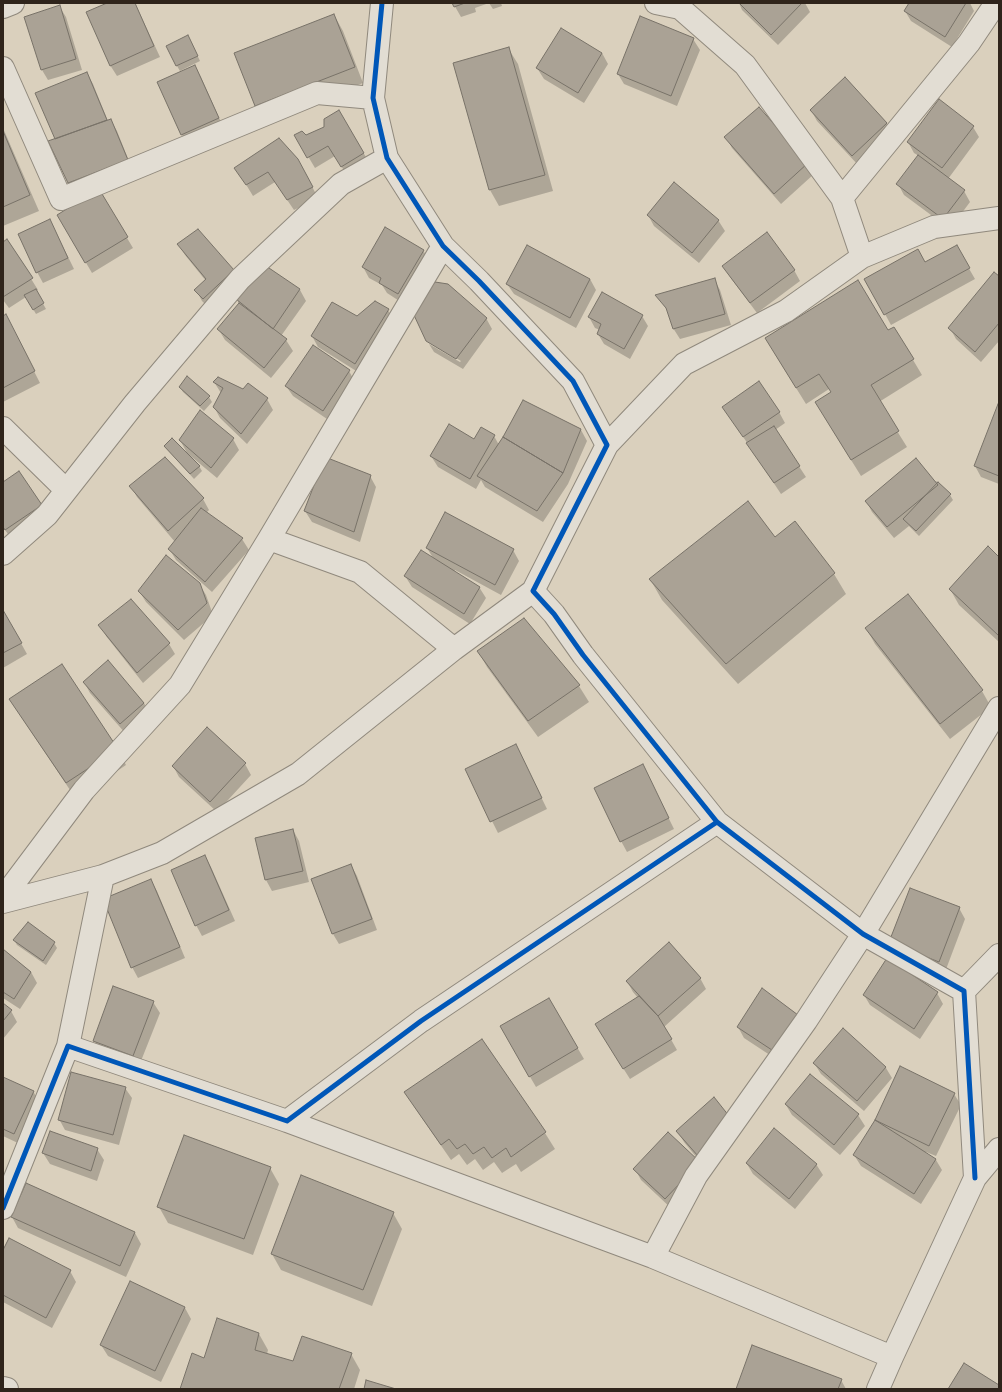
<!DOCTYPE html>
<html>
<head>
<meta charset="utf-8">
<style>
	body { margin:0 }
	#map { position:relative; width:1002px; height:1392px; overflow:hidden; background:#dad0bd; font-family:"Sorts Mill Goudy",serif }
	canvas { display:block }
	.frame { position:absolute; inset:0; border:4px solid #2f241b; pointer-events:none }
</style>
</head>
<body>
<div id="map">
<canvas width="1002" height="1392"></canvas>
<div class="frame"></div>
</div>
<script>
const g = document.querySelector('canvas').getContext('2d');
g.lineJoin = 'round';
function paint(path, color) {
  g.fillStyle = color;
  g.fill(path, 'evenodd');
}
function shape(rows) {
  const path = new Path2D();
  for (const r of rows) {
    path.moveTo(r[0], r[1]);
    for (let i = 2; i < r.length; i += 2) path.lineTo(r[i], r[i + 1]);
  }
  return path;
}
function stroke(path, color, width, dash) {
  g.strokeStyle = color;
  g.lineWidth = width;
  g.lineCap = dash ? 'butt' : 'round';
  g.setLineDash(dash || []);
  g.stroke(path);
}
paint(shape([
	[110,3,135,3,160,57,117,76,110,65],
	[453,3,501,3,502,6,493,9,489,3,475,8,476,12,461,17],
	[739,3,805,3,810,12,778,45,742,10],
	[910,3,970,3,974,11,952,47,911,21,905,11],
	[59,6,66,17,82,70,48,80,42,70],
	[334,15,343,31,363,83,265,121,256,105],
	[693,39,700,50,677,106,624,84,618,74],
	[191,42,200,61,180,71,177,66],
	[508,48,518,64,553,191,499,206,490,190,455,64],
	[602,53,608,64,584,103,544,79,537,68],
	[195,66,201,77,224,129,188,145,182,135],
	[87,73,93,84,108,121,111,120,117,131,133,171,75,194,50,142,56,139],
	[845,78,887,124,893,135,859,166,817,121,811,110],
	[758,108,814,174,781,204,732,148,726,137],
	[339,111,370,164,348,177,335,156,315,168,296,136,306,136,325,128],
	[973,127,979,137,948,179,964,191,970,202,950,229,904,195,898,184,919,156,914,153,908,142],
	[3,128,39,211,3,226],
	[236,168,304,171,318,198,294,210,275,182,253,196],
	[99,191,133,248,92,273,58,215],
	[648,215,718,220,725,231,699,263,654,226],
	[50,220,74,269,43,283,37,272],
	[7,240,38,290,36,291,46,309,36,314,26,297,9,308,3,300,3,243],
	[179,245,233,271,210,309,202,301,196,290,206,281,185,255],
	[956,246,975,279,891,325,885,314,925,263],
	[423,250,429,261,404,304,387,293,382,285,369,278,363,267],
	[724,266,794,270,800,281,757,313,730,277],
	[266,267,300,290,306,301,281,336,286,340,293,351,271,378,225,340,219,330,240,305,237,300],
	[999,277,999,341,981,362,956,339,950,328],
	[590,279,596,290,576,328,514,294,507,284],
	[714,279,720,290,731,325,680,339,673,328,669,313,657,295],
	[388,310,394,321,361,374,318,347,312,336,357,317],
	[642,316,648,326,630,359,604,344,598,334,600,330,595,328,589,317],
	[3,317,11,326,40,383,3,402],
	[486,318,492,329,463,369,434,352,429,344,460,362,461,361,427,341],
	[894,328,922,375,879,402,907,447,861,476,825,418,832,393,829,389,806,404,775,354,888,332],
	[349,371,355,382,330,421,293,396,286,386],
	[214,382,267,399,273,410,247,444,220,418,214,407,221,393],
	[180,387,209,397,212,402,204,411,183,392],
	[999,405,999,484,981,477,975,466],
	[724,408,779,412,785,423,775,430,806,477,781,494],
	[581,430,587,441,568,484,543,522,485,487,481,480,476,489,438,467,431,456,494,436,499,445],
	[233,439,239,450,217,478,187,453,180,440],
	[166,446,199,466,202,471,194,479,169,451],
	[165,459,203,499,209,510,206,513,242,539,249,550,212,592,176,560,170,550,175,542,137,497,131,486],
	[370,476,376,487,360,542,312,522,305,511],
	[936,481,950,495,953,500,919,536,909,526,894,538,872,512,866,501],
	[3,484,42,505,12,540,3,527],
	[794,523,834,574,846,594,738,684,662,600,650,579,775,538],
	[427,548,513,550,519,561,501,595,455,570,454,572,479,587,486,598,470,624,412,587,405,576,433,558],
	[999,558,999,642,959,605,950,589],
	[199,584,206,595,213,615,184,640,146,602,139,591],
	[908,596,982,691,991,707,950,739,875,644,866,628],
	[3,611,27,654,3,668],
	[524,620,579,686,589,702,538,737,487,667,478,651],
	[100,625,169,644,175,654,143,683,106,636],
	[108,662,144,703,150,714,126,734,90,693,84,682],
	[20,715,117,749,126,765,76,799],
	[516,746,547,809,498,833,466,769],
	[245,764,251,775,217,812,179,777,173,766],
	[643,766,674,829,627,852,621,841],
	[293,830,299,841,309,882,272,891,266,880],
	[205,856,211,867,235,921,202,936,196,925],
	[351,865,357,876,377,930,339,944,333,934],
	[151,880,157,891,185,958,138,978,132,967],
	[959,908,965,919,945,972,896,952],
	[14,940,54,943,57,948,46,965,17,945],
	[3,950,31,972,37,983,20,1009,3,998],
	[700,978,706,989,664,1027,677,1050,630,1079,602,1035,638,998,633,992,627,981],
	[937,993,943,1004,920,1039,870,1005,864,995],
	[549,999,584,1059,536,1087,501,1027],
	[153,1002,160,1013,139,1066,100,1051,94,1040],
	[3,1005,11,1011,17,1022,3,1039],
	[806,1021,812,1032,788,1067,744,1038,738,1027],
	[843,1030,886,1068,892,1078,864,1111,821,1074,814,1063],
	[481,1040,545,1133,555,1149,521,1172,516,1164,502,1173,494,1162,483,1170,475,1159,467,1165,459,1154,451,1160,415,1108,406,1092],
	[901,1068,954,1094,961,1105,936,1156,926,1152,926,1153,936,1160,942,1170,921,1204,861,1166,854,1155,876,1120],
	[810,1075,858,1115,865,1126,840,1155,792,1115,786,1105],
	[3,1078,33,1091,39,1102,20,1144,3,1136],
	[125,1088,132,1098,119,1145,65,1130,59,1119],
	[732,1121,672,1209,641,1180,635,1169,696,1159,697,1158,684,1142,677,1131],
	[97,1149,104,1160,97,1181,50,1164,43,1153],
	[747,1164,816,1164,823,1175,795,1209,753,1174],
	[270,1168,279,1184,253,1255,168,1223,159,1207],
	[27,1184,135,1233,141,1244,126,1277,18,1228,12,1217],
	[393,1213,402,1229,372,1306,281,1270,272,1254],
	[3,1252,70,1271,76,1282,52,1328,3,1302],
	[131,1283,185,1308,191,1319,161,1382,108,1356,101,1345],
	[259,1334,268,1350,267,1354,294,1362,351,1354,360,1370,354,1389,181,1389,205,1359],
	[841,1380,846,1389,737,1389]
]), '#0003');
const building = shape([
	[107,3,135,3,154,46,110,66,86,12,107,3],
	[452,3,465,3,454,7,452,3],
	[739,3,802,3,771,35,739,3],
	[909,3,966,3,945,37,904,11,909,3],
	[60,5,76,59,41,70,24,17,60,5],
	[334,14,355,67,255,106,234,53,334,14],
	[640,16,694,38,671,96,617,74,640,16],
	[561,28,602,53,578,93,536,68,561,28],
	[188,35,198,56,176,66,166,46,188,35],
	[509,47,545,175,489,190,453,63,509,47],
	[195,65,219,118,181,135,157,82,195,65],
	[87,72,107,120,55,139,35,93,87,72],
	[845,77,887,123,852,156,810,110,845,77],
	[939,99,974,126,942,168,907,142,939,99],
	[759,107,808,163,774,194,724,137,759,107],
	[339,110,364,153,341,167,328,146,307,158,294,135,302,131,306,135,324,127,324,119,339,110],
	[111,119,128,160,68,183,48,141,111,119],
	[3,131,30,195,3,207,3,131],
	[279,138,298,159,313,187,287,200,268,172,246,185,234,168,279,138],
	[918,155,965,190,943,219,896,184,918,155],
	[674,182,719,220,692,253,647,215,674,182],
	[99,189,128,237,85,263,57,215,99,189],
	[50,219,68,258,36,273,18,234,50,219],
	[385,227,424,250,398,294,379,283,381,278,362,267,385,227],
	[198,229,234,270,203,299,194,290,206,279,177,244,198,229],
	[767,232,795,270,750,303,722,266,767,232],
	[7,239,33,278,3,297,3,242,7,239],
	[527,245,590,279,570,318,506,284,527,245],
	[957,245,970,268,884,315,864,279,918,249,925,262,957,245],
	[266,266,300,289,273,329,236,299,266,266],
	[994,272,999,276,999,323,975,352,948,328,994,272],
	[715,278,725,314,673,329,666,308,655,295,715,278],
	[858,280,888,330,894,327,914,359,871,385,899,431,851,460,815,402,831,392,819,374,796,388,765,338,858,280],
	[435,282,448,284,487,318,456,359,426,341,413,313,435,282],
	[36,289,44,303,33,310,24,295,36,289],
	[602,292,643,315,624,349,597,334,601,324,588,317,602,292],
	[375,301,389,309,355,364,311,336,332,302,357,316,375,301],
	[239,303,287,339,264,368,217,329,239,303],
	[6,314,35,371,3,388,3,316,6,314],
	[313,345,350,370,323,411,285,386,313,345],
	[187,376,210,396,200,406,179,387,187,376],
	[218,377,243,389,248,383,268,398,241,434,213,407,223,388,213,382,218,377],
	[759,381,780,412,743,437,722,407,759,381],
	[523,400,581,429,563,473,503,437,523,400],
	[998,404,999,404,999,476,974,466,998,404],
	[200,410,234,438,211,468,179,440,200,410],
	[449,424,474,439,481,427,495,435,470,479,430,456,449,424],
	[774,426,800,466,774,483,746,443,774,426],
	[503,437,563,473,537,511,477,476,503,437],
	[172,438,200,466,190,474,164,446,172,438],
	[165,457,204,498,168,531,129,486,165,457],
	[325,457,371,475,354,532,304,511,325,457],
	[916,458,938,485,887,527,865,501,916,458],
	[19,471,42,505,5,530,3,527,3,482,19,471],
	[938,482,951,494,916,531,903,519,938,482],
	[748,501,775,537,795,521,835,573,726,664,649,579,748,501],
	[201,508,243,538,205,582,168,549,201,508],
	[445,512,514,549,495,585,426,548,445,512],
	[988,546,999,557,999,636,949,589,988,546],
	[421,550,480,587,464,614,404,576,421,550],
	[166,555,200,583,207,603,178,630,138,591,166,555],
	[908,594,983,690,940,724,865,628,908,594],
	[131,599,170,643,137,673,98,625,131,599],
	[3,610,22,643,3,653,3,610],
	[524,618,580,685,528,721,477,651,524,618],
	[108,660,144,703,120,724,83,682,108,660],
	[62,664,118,749,66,783,9,699,62,664],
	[207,727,246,763,210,802,172,766,207,727],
	[516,744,542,798,490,822,465,769,516,744],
	[643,764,669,818,620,842,594,788,643,764],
	[293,829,303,871,265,880,255,838,293,829],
	[205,855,229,910,195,926,171,870,205,855],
	[351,864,372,919,332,934,311,879,351,864],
	[151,879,180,947,131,968,103,899,151,879],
	[910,888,960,907,939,962,889,942,910,888],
	[28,922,55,942,43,961,13,940,28,922],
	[669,942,701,978,658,1016,626,981,669,942],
	[3,949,31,972,14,999,3,992,3,949],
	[887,958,938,992,914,1029,863,995,887,958],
	[113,986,154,1001,133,1056,93,1041,113,986],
	[762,988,806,1021,781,1056,737,1027,762,988],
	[639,996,658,1016,672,1039,623,1069,595,1024,639,996],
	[549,998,578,1048,529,1077,500,1026,549,998],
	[3,1003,12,1010,3,1021,3,1003],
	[843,1028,886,1067,857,1101,813,1063,843,1028],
	[482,1039,546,1132,511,1157,506,1148,492,1158,484,1147,473,1154,465,1144,457,1149,449,1139,441,1145,404,1092,482,1039],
	[900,1066,955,1093,929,1146,875,1120,900,1066],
	[71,1072,126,1087,113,1135,58,1120,71,1072],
	[810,1074,859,1114,834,1145,785,1104,810,1074],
	[3,1077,34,1091,14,1134,3,1129,3,1077],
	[714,1097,733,1121,698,1156,676,1131,714,1097],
	[875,1120,936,1159,914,1194,853,1155,875,1120],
	[774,1128,817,1164,789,1199,746,1163,774,1128],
	[50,1131,98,1148,91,1171,42,1153,50,1131],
	[668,1132,700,1162,665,1199,633,1169,668,1132],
	[184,1135,271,1167,244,1239,157,1207,184,1135],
	[301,1175,394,1212,363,1290,271,1254,301,1175],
	[26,1183,135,1232,120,1266,11,1217,26,1183],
	[9,1238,71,1270,46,1318,3,1295,3,1250,9,1238],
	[130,1281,185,1307,155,1371,100,1345,130,1281],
	[217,1318,259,1333,255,1350,293,1361,302,1336,352,1353,339,1389,180,1389,192,1353,204,1358,217,1318],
	[752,1345,842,1379,838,1389,736,1389,752,1345],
	[964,1363,999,1385,999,1389,948,1389,964,1363],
	[366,1380,396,1389,364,1389,366,1380]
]);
paint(building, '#aaa295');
stroke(building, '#787268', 1);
const minor = shape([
	[382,3,373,98,387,158,443,246,479,281,573,381,607,445,533,591,554,614,583,655,717,822,863,934,964,991,975,1178],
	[656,3,680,8,745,65,842,198],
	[3,7,13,3],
	[3,68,61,199,317,93,373,98],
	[862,257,934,227,999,218],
	[3,428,66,490],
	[607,445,684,364,786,311,862,257,842,198,969,43,996,3],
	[269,539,360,572,454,649],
	[3,554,47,515,135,403,240,279,341,184,387,158],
	[103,876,162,853,298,774,454,649,533,591],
	[3,898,84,790,180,685,269,539,443,246],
	[3,902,103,876,68,1046],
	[964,991,999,955],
	[287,1121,653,1257],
	[3,1208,68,1046,287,1121,421,1021,717,822],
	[892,1357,653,1257,696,1176,806,1021,863,934,999,708],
	[3,1388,7,1389],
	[878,1389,892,1357,975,1178,999,1149]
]);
stroke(minor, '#90897d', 24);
stroke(minor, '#e2ddd3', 22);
stroke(shape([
	[382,3,373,98,387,158,443,246,479,281,573,381,607,445,533,591,554,614,583,655,717,822,863,934,964,991,975,1178],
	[3,1208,68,1046,287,1121,421,1021,717,822]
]), '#0057b8', 5);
</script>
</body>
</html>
